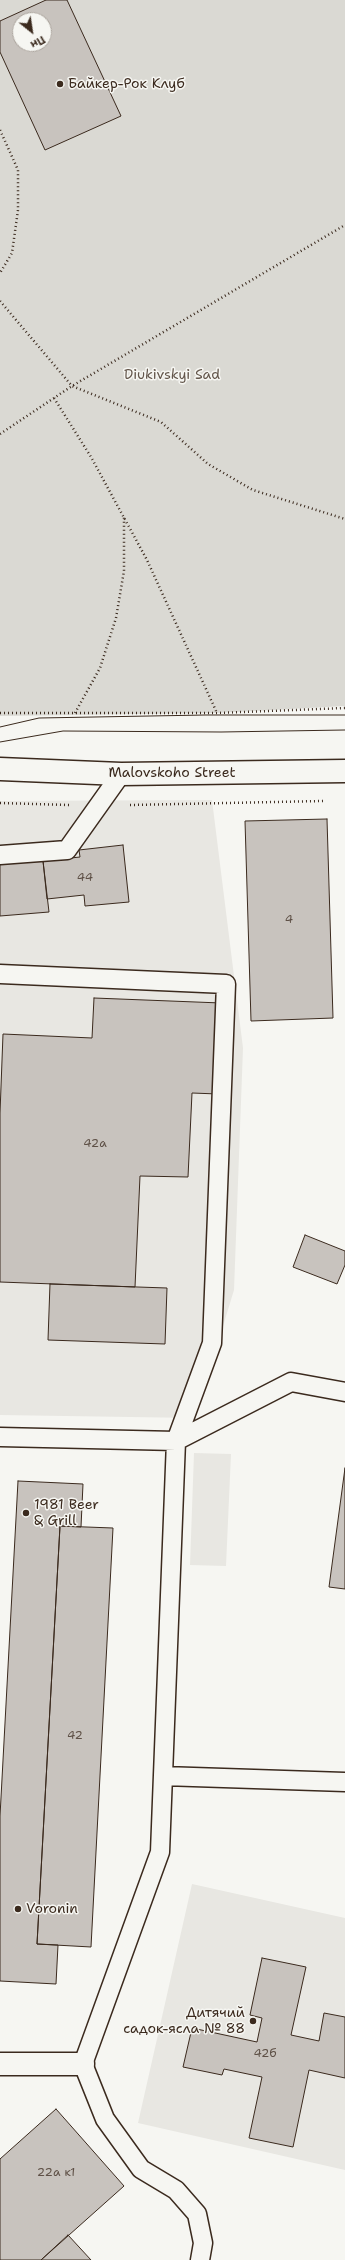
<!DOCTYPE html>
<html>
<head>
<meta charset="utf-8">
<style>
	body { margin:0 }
	#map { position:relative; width:345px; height:2260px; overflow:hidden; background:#f6f6f2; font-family:"Shantell Sans",sans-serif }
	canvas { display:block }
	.north { position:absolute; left:12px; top:12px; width:40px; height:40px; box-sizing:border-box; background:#f6f6f2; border:1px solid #aba49d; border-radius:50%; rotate:150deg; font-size:11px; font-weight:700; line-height:16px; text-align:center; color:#3b2a1e }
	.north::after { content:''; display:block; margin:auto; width:14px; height:18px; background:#3b2a1e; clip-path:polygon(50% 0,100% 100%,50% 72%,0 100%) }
</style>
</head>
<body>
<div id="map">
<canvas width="345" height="2260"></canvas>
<div class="north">Пн</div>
</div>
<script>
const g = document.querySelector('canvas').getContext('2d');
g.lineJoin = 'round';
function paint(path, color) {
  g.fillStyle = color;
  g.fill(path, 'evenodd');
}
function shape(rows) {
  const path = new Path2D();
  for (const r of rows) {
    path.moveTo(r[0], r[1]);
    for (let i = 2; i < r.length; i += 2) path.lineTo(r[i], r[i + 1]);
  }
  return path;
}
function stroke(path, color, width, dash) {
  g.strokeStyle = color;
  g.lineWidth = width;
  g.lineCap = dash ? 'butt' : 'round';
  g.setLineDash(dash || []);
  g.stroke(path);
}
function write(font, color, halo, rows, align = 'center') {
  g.font = font + ' "Shantell Sans",sans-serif';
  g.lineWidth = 3;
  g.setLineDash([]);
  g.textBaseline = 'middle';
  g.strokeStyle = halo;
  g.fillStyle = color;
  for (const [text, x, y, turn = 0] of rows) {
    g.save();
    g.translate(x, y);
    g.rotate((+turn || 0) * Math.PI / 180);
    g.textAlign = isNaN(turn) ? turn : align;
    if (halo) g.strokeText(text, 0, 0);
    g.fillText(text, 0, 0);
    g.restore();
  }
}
paint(shape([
	[212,800,243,1048,234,1290,195,1418,0,1415,0,801],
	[194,1453,231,1454,226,1566,190,1565],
	[192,1884,345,1918,345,2170,138,2123]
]), '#e8e7e2');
paint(shape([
	[0,0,345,0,345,706,215,713,0,716],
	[20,20,44,20,44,44,20,44]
]), '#dad9d3');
const building = shape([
	[46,0,67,0,121,116,45,150,0,52,0,21,46,0],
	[20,20,44,20,44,44,20,44,20,20],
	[327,819,333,1018,251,1021,245,821,327,819],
	[123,845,129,902,85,906,84,895,47,899,43,861,80,857,79,850,123,845],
	[0,847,43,861,49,912,0,916,0,847],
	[94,998,221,1003,218,1094,192,1093,188,1177,140,1176,135,1287,0,1282,0,1113,3,1034,92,1038,94,998],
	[305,1235,345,1251,345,1265,337,1284,293,1267,305,1235],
	[50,1284,167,1288,165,1344,48,1340,50,1284],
	[345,1468,345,1589,329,1587,345,1468],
	[18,1481,83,1484,81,1527,60,1526,37,1944,58,1945,56,1984,0,1981,0,1816,18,1481],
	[60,1526,113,1528,91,1947,37,1944,60,1526],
	[262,1958,306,1967,291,2035,319,2041,324,2013,345,2017,345,2078,309,2070,293,2147,249,2138,262,2077,224,2069,222,2075,183,2067,192,2028,257,2042,262,2018,250,2015,262,1958],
	[56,2109,124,2186,41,2260,0,2260,0,2159,56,2109],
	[68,2235,91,2260,41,2260,68,2235]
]);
paint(building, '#c8c3be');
stroke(building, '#3b2a1e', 1);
const service = shape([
	[0,855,67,850,121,774],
	[0,974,226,984,212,1343,176,1441,160,1852,83,2064,105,2119,141,2169,176,2190,197,2214,203,2243,200,2260],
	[0,1437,176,1441,291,1382,345,1392],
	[163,1776,345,1782]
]);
const minor = shape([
	[0,2064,83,2064]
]);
const tertiary = shape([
	[0,769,121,774,345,771]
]);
stroke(service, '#3b2a1e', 21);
stroke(minor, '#3b2a1e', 25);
stroke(tertiary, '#3b2a1e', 25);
stroke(shape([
	[0,130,18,170,18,210,12,253,0,273],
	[0,301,72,386,161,422,208,464,253,490,345,519],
	[54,398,91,457,147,560,217,713],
	[0,434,72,386,345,225],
	[0,713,217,713,345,708],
	[75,713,100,668,116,618,124,571,124,517],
	[0,803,69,805],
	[130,805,323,801]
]), '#3b2a1e', 2.5, [1, 3]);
stroke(service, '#f6f6f2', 18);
stroke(minor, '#f6f6f2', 22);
stroke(tertiary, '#f6f6f2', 22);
stroke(shape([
	[0,727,39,718,205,715,345,715],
	[0,742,63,731,221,732,345,730]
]), '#3b2a1e', 1);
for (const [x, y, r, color] of [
	[60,84,4,"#3b2a1e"],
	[26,1513,4,"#3b2a1e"],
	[18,1909,4,"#3b2a1e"],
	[253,2021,4,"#3b2a1e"]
]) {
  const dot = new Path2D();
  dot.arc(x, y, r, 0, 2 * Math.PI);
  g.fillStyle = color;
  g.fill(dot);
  stroke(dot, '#f6f6f2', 1.5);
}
write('12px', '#5e5046', null, [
	["44",85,878],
	["4",289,920],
	["42а",95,1144],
	["42",75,1736],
	["42б",265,2054],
	["22а к1",56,2173]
]);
write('14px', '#3b2a1e', '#f6f6f2', [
	["Байкер-Рок Клуб",68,84],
	["1981 Beer",34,1505],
	["& Grill",34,1521],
	["Voronin",26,1909],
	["Дитячий",245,2013,"right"],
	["садок-ясла № 88",245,2029,"right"]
], 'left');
write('14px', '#63564b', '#f6f6f2', [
	["Diukivskyi Sad",172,375]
]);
write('14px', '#3b2a1e', '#f6f6f2', [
	["Malovskoho Street",172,773]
]);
</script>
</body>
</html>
